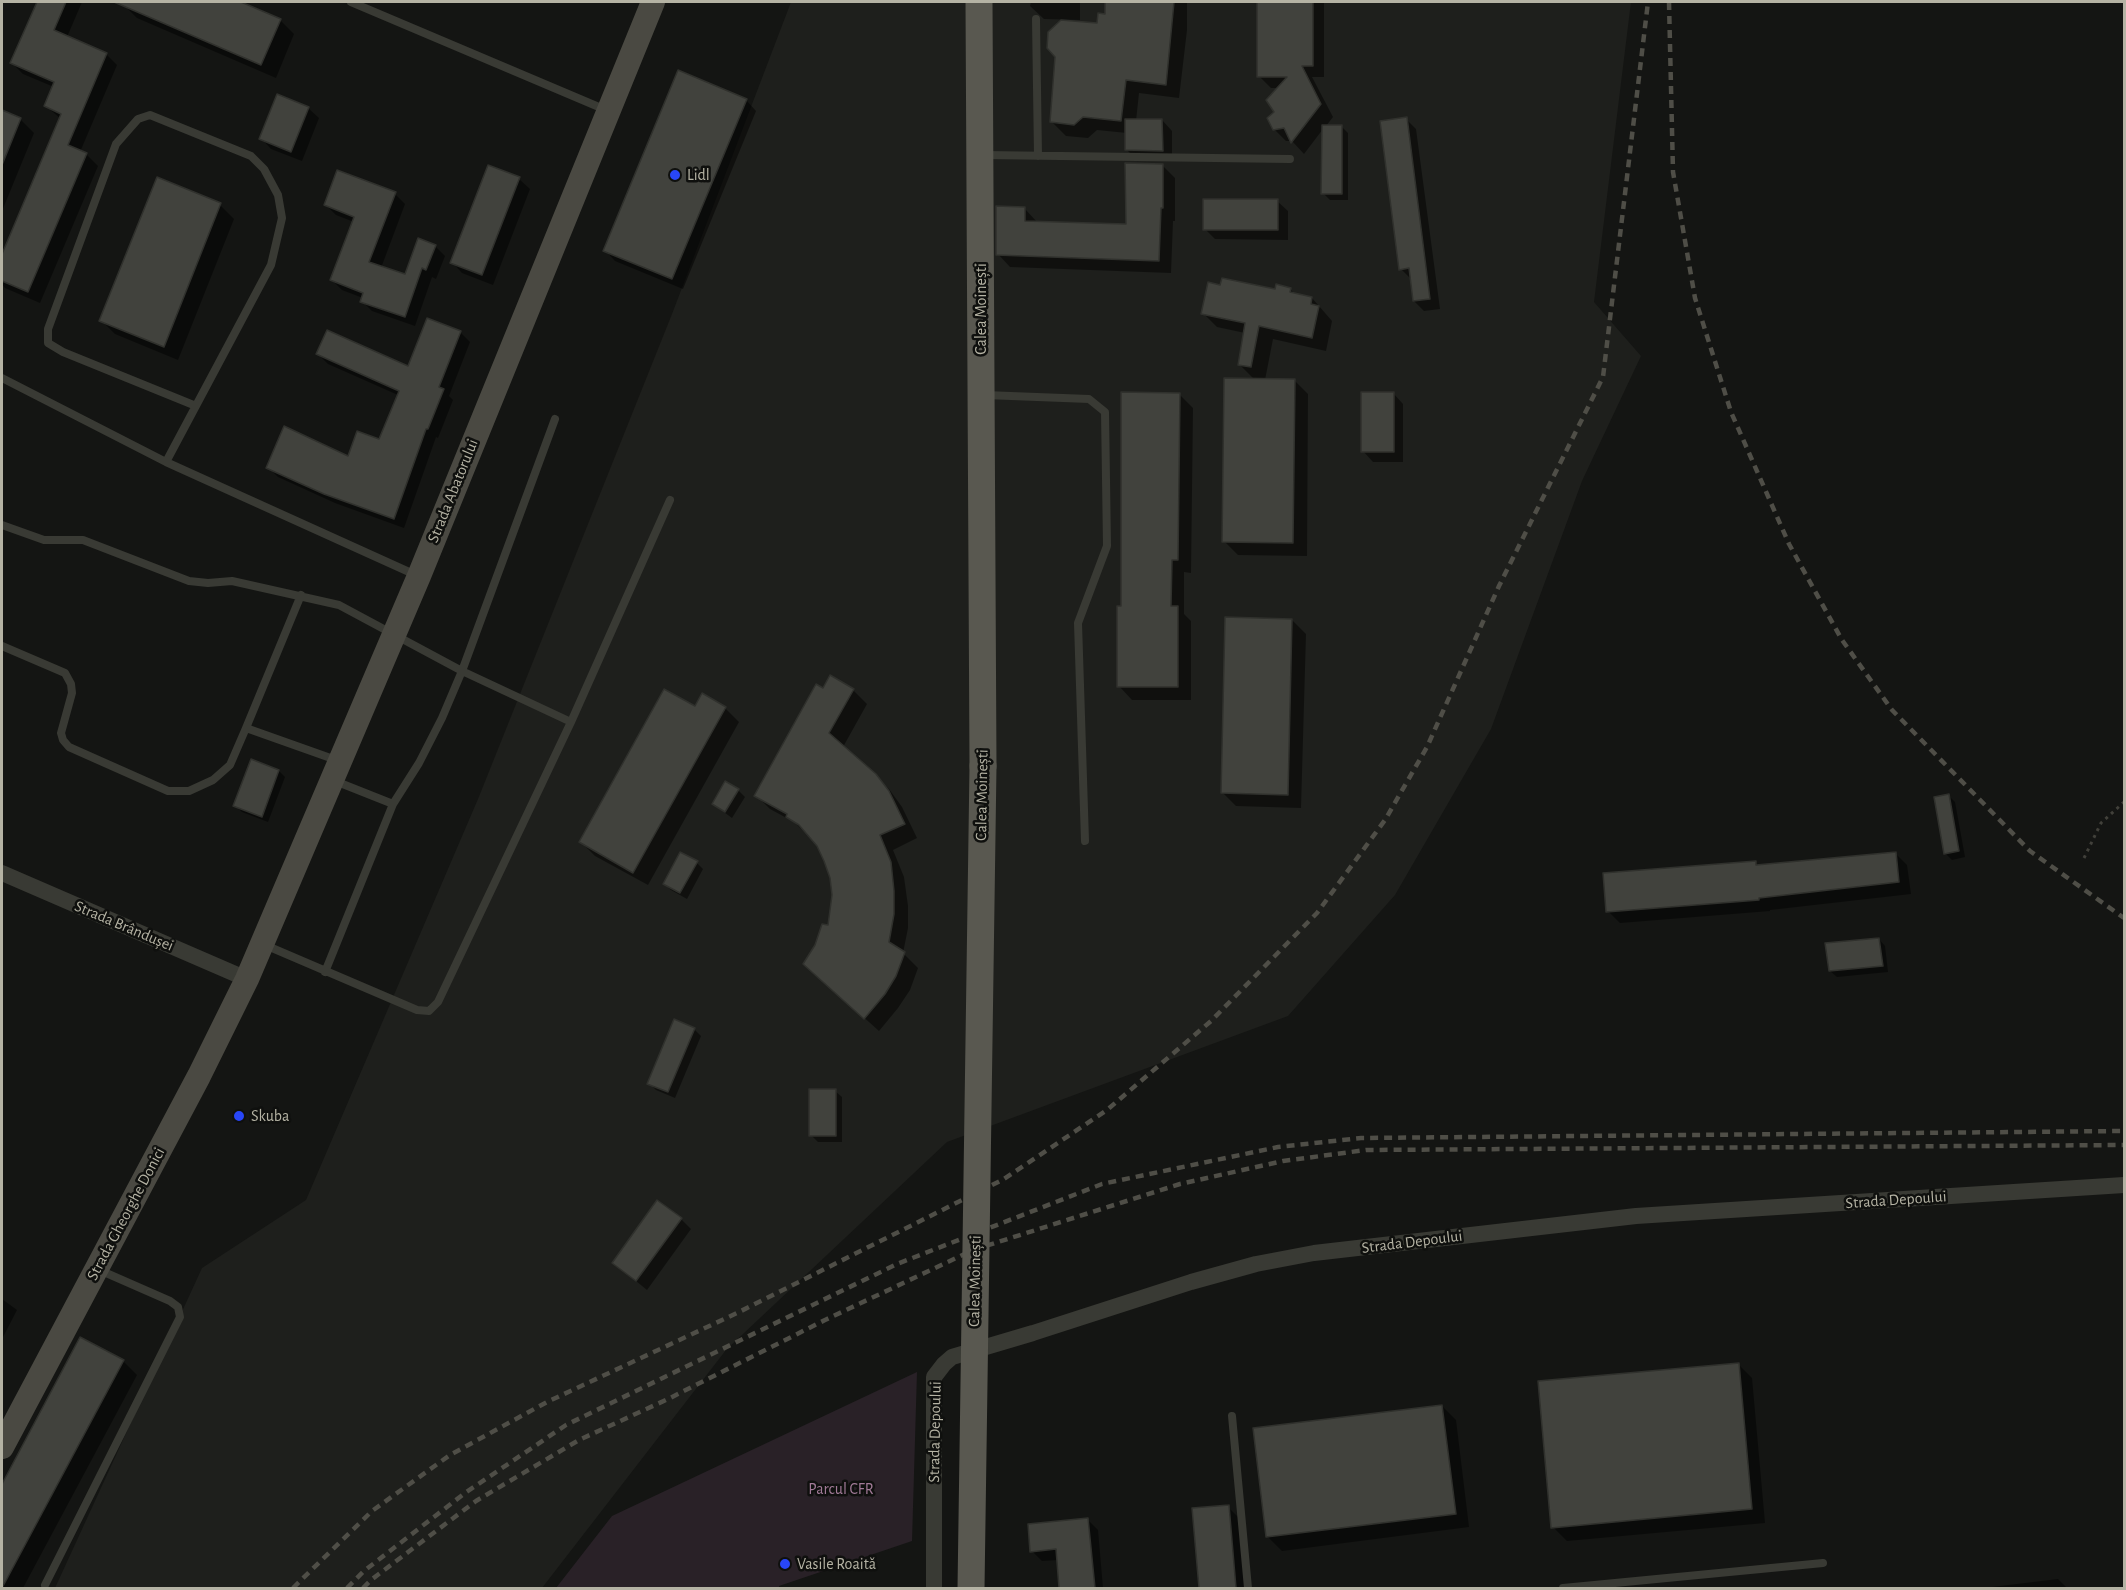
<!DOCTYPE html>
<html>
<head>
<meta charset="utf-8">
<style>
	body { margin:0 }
	#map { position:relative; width:2126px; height:1590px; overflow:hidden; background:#141513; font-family:"Alegreya Sans",sans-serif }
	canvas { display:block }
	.frame { position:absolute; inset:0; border:3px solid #b5b3a4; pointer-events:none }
</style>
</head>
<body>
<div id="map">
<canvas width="2126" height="1590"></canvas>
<div class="frame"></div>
</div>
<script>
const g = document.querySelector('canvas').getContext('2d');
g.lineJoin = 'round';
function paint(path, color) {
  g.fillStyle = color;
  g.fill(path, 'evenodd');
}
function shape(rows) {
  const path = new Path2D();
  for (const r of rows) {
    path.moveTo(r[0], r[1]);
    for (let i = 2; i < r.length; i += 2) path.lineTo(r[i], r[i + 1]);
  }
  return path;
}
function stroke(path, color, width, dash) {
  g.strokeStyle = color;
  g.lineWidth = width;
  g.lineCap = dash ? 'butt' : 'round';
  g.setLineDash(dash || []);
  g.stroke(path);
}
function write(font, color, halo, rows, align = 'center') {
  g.font = font + ' "Alegreya Sans",sans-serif';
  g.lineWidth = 5;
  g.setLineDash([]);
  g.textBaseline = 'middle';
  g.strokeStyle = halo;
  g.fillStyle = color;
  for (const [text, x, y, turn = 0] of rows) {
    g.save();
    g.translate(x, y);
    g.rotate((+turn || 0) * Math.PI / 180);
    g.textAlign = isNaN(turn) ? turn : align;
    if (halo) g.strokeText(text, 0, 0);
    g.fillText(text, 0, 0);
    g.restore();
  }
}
paint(shape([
	[791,2,1631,2,1594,302,1641,356,1582,481,1491,729,1395,895,1288,1016,947,1142,726,1350,542,1588,55,1588,202,1268,306,1200,478,799,672,314]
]), '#1e1f1c');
paint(shape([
	[917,1372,912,1541,779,1586,779,1588,556,1588,612,1516]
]), '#292127');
paint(shape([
	[37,2,82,2,67,37,106,54,117,65,80,152,87,155,98,166,40,303,5,288,2,284,2,258,61,119,46,106,54,87,23,74,12,63],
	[125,2,237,2,280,20,294,34,276,78,137,18,124,5],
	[1031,2,1080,2,1080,20,1044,19,1030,6],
	[1106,2,1187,2,1187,30,1179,98,1139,93,1136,121,1162,120,1172,131,1172,161,1137,160,1127,150,1127,133,1097,130,1088,138,1066,136,1052,122,1098,25,1106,16],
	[1259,2,1324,2,1324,77,1312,77,1333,117,1326,126,1341,126,1348,133,1348,200,1330,200,1323,193,1323,129,1304,154,1292,141,1286,141,1274,129,1279,88,1271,88,1259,76],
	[746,100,756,111,683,289,615,261,605,250],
	[308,108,319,118,302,161,271,149,261,138],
	[2,111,20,119,34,133,2,211],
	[1406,119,1416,129,1440,309,1424,311,1414,301,1412,280,1401,269],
	[1162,165,1175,178,1175,221,1173,221,1171,273,1010,267,998,254,1025,209,1037,222,1128,226],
	[157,179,220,205,234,219,178,360,115,334,101,320],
	[519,179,530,189,493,285,462,273,452,262],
	[395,194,405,204,381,268,406,276,435,246,445,256,436,279,432,277,415,326,372,311,362,301,363,298,342,290,332,280,354,222,336,215,326,205],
	[1277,201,1288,211,1288,240,1215,239,1205,229],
	[1290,289,1295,294,1312,298,1332,321,1326,351,1273,339,1265,380,1294,380,1308,394,1307,556,1238,555,1224,541,1255,380,1240,365,1245,333,1217,327,1203,313,1276,291],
	[460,332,470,342,449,396,453,400,438,438,436,437,404,528,335,503,278,477,268,467,349,458,380,441,398,395,328,364,318,354,409,368],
	[1393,393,1403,404,1403,462,1373,462,1363,451],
	[1179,394,1193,408,1191,573,1184,572,1184,614,1191,621,1191,700,1132,700,1119,686,1122,607],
	[1292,620,1306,634,1301,808,1236,806,1222,792],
	[823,690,853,690,867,704,843,747,889,789,902,807,917,838,893,850,904,877,908,906,908,928,903,953,918,968,910,990,898,1008,879,1031,819,977,833,910,831,878,826,860,813,840,794,822,770,809,756,795],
	[725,708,739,722,648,885,595,856,581,842],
	[279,771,285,777,268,822,242,812,235,805],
	[738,790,745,797,732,818,713,804],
	[1949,796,1955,802,1965,857,1952,860,1945,853],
	[1895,853,1907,865,1911,894,1770,910,1770,911,1620,923,1608,911,1755,863,1760,867],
	[697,863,703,869,687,899,671,890,664,883],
	[1879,939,1885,946,1888,972,1837,977,1830,971],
	[694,1029,701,1036,675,1098,656,1090,649,1083],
	[835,1091,842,1097,842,1142,818,1142,811,1135],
	[681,1219,691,1229,647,1290,614,1263],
	[2,1299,17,1310,2,1339],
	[81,1339,123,1361,137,1375,23,1588,2,1588,2,1487],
	[1738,1364,1752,1378,1765,1523,1567,1541,1553,1527],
	[1442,1406,1456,1420,1469,1527,1282,1551,1268,1537],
	[1228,1507,1238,1517,1245,1588,1201,1588,1194,1510],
	[1088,1520,1098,1530,1103,1588,1061,1588,1058,1560,1042,1561,1032,1551],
	[2058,1579,2067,1588,1992,1588,1992,1587]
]), '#0007');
const building = shape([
	[37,2,66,2,54,30,107,53,68,145,87,153,28,292,2,281,2,254,61,114,44,106,54,82,10,63,37,2],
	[114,2,241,2,281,19,261,65,114,2],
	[1105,2,1174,2,1166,85,1126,80,1121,121,1083,117,1074,125,1050,122,1055,57,1047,48,1048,32,1061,20,1097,23,1098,13,1105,14,1105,2],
	[1257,2,1313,2,1313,66,1302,66,1321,104,1291,143,1284,128,1273,130,1267,118,1274,112,1266,100,1287,77,1257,77,1257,2],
	[678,70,747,99,672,279,603,251,678,70],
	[277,94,309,107,291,152,259,139,277,94],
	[2,110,21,118,2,165,2,110],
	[1407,117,1430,299,1413,301,1409,268,1399,270,1380,121,1407,117],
	[1125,119,1162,119,1163,151,1125,150,1125,119],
	[1322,125,1342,125,1342,194,1321,194,1322,125],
	[1125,163,1163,164,1163,208,1161,208,1159,261,996,255,996,206,1025,207,1025,221,1126,224,1125,163],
	[488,165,520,177,482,275,450,263,488,165],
	[337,170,396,192,369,262,405,274,418,238,436,245,426,270,422,268,405,317,360,302,363,293,330,280,354,217,324,205,337,170],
	[157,177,221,203,164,347,99,321,157,177],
	[1203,199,1278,199,1278,230,1203,230,1203,199],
	[1222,278,1275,289,1276,284,1291,288,1290,292,1312,297,1311,304,1319,306,1312,338,1259,326,1251,367,1238,365,1245,323,1201,314,1208,282,1220,285,1222,278],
	[427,318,461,331,439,387,444,389,428,429,426,429,394,519,324,494,266,468,284,426,348,456,357,431,379,439,399,391,316,354,327,330,408,366,427,318],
	[1224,378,1295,379,1293,543,1222,542,1224,378],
	[1121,392,1180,393,1178,560,1172,560,1171,606,1178,606,1178,687,1117,687,1117,606,1121,606,1121,392],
	[1361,392,1394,392,1394,452,1361,452,1361,392],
	[1225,617,1292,619,1288,795,1221,793,1225,617],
	[830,675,854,689,829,733,876,774,889,791,905,824,880,835,891,862,894,891,894,914,889,942,905,952,896,976,885,994,864,1019,803,964,815,945,822,924,828,925,832,895,830,878,824,861,817,846,799,825,786,817,787,814,754,796,816,684,823,688,830,675],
	[664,689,695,706,702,693,726,707,633,873,579,842,664,689],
	[251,759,279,770,262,817,233,806,251,759],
	[725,781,739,789,725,812,712,804,725,781],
	[1949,794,1959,851,1944,854,1934,797,1949,794],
	[680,852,698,861,680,893,663,884,680,852],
	[1896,852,1899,882,1759,898,1759,900,1606,912,1603,873,1756,861,1756,865,1896,852],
	[1879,938,1883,966,1829,971,1825,943,1879,938],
	[674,1019,695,1028,668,1092,647,1084,674,1019],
	[809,1089,836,1089,836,1136,809,1136,809,1089],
	[657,1200,682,1218,636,1281,612,1263,657,1200],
	[80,1337,124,1360,2,1588,2,1484,80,1337],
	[1739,1363,1752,1509,1551,1528,1538,1381,1739,1363],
	[1442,1405,1456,1514,1266,1537,1253,1428,1442,1405],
	[1229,1505,1236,1588,1199,1588,1192,1508,1229,1505],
	[1088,1518,1095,1588,1059,1588,1056,1549,1030,1552,1028,1524,1088,1518]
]);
paint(building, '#41423d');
stroke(building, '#30312d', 1.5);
stroke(shape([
	[2084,858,2101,823,2124,802]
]), '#41403a', 3, [3, 4.5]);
stroke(shape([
	[351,2,606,110],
	[1036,19,1038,156],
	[984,155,1290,159],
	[2,378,166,462,418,576],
	[985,395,1089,399,1105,412,1107,546,1078,623,1085,841],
	[166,462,271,265,282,218,278,195,264,169,251,156,150,115,138,119,116,144,48,329,48,343,63,352,196,406],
	[2,525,44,540,83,540,189,581,208,583,232,581,339,605,462,671,571,722],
	[301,595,246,728,339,761],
	[2,646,65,673,71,684,72,693,61,733,63,740,69,747,168,791,189,791,213,780,230,765,246,728],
	[335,781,393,804],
	[265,945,417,1010,429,1011,438,1002,571,722,670,500],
	[325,972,393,804,419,763,442,718,462,671,555,419],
	[1232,1416,1248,1588],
	[45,1585,180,1317,178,1307,170,1301,97,1269],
	[1563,1588,1823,1563]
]), '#393a34', 8);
stroke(shape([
	[2,873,247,979],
	[934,1588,934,1377,944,1364,952,1357,1033,1333,1191,1282,1256,1264,1314,1253,1636,1216,2124,1185]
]), '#393a34', 16);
stroke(shape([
	[2,1447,199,1076,247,979,419,576,653,2]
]), '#4a4942', 24);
stroke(shape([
	[979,2,983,766]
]), '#595850', 27);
stroke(shape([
	[1669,2,1673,172,1695,298,1731,412,1789,544,1842,640,1892,710,2030,851,2124,918],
	[293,1588,372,1511,450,1455,547,1402,737,1313,1004,1179,1107,1110,1211,1021,1317,913,1385,820,1427,747,1499,586,1603,377,1648,2],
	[347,1588,364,1571,465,1493,566,1425,897,1264,1102,1184,1278,1147,1361,1138,2124,1131],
	[363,1588,371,1580,476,1501,579,1440,668,1399,825,1320,973,1250,1180,1184,1283,1161,1366,1150,2124,1145]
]), '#4f4e47', 4.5, [8, 6]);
stroke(shape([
	[971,1588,983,766]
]), '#595850', 27);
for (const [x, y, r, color] of [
	[675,175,6,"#2846f7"],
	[239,1116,6,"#2846f7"],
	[785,1564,6,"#2846f7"]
]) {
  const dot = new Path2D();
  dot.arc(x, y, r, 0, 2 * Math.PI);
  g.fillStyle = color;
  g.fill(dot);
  stroke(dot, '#0f100e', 2);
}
write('16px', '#b5b3a4', '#0f100e', [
	["Lidl",687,175],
	["Skuba",251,1116],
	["Vasile Roaită",797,1564]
], 'left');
write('16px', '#b5b3a4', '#0f100e', [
	["Calea Moinești",981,309,-90],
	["Strada Abatorului",453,491,-68],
	["Calea Moinești",982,795,-89],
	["Strada Brândușei",124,926,23],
	["Strada Depoului",1896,1200,-4],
	["Strada Gheorghe Donici",126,1214,-62],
	["Strada Depoului",1412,1242,-7],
	["Calea Moinești",975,1281,-89],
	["Strada Depoului",935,1432,-89]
]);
write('16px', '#a17a97', '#0f100e', [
	["Parcul CFR",841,1489]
]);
</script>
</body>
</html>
